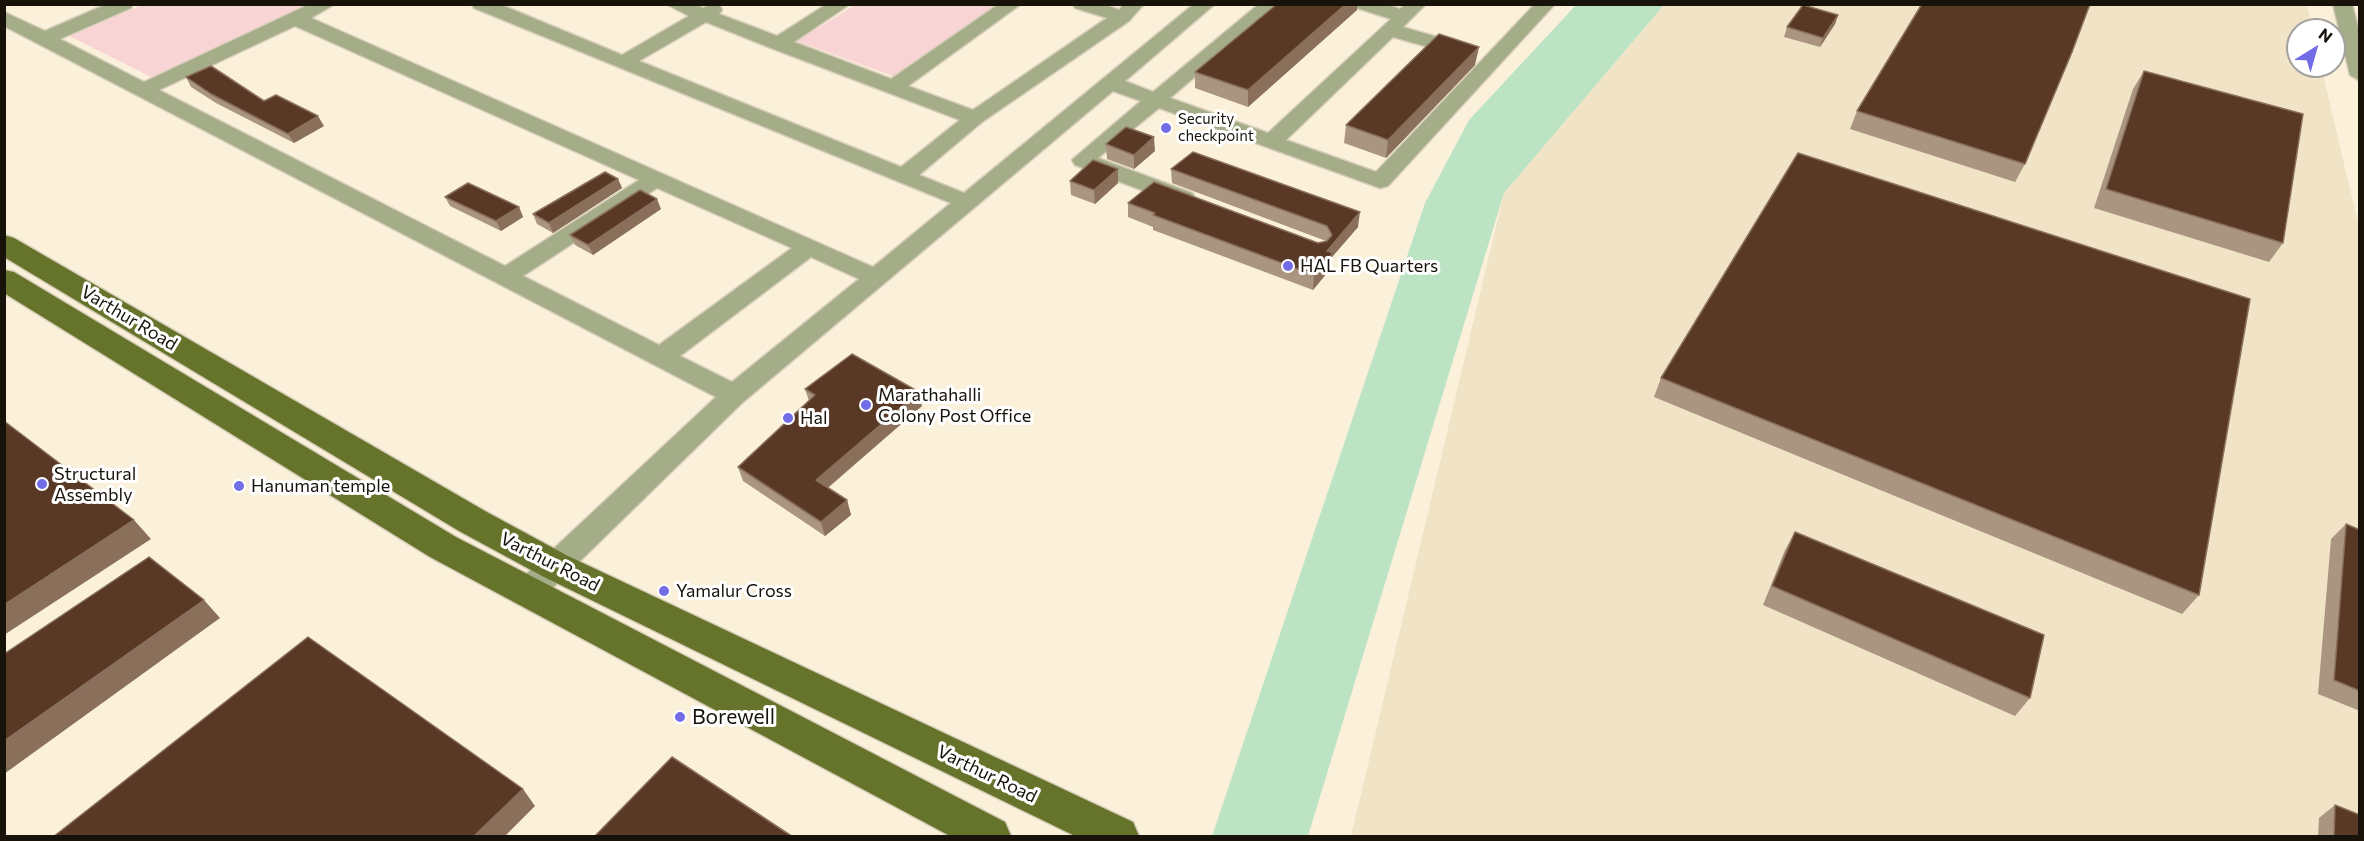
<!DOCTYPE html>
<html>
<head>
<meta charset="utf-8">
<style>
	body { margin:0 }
	#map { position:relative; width:2364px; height:841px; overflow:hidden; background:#fbf1da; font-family:Commissioner,sans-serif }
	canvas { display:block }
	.frame { position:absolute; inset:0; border:6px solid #17130b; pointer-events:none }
	.north { position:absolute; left:2286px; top:18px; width:60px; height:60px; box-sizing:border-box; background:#fff; border:2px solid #a2a19d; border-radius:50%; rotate:37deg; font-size:16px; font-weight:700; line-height:24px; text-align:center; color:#17130b }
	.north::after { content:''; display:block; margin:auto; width:21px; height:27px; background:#726ce7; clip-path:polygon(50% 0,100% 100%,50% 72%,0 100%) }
</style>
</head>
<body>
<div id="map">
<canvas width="2364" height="841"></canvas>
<div class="frame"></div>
<div class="north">N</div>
</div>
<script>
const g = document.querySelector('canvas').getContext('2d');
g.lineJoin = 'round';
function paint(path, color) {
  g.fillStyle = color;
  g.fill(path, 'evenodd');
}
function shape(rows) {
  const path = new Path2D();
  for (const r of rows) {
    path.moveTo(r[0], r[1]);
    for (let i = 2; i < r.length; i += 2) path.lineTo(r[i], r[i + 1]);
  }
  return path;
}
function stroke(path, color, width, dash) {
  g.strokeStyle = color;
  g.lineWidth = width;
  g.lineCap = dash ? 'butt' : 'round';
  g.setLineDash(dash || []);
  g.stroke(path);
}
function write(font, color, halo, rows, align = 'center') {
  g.font = font + ' Commissioner,sans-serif';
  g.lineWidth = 6;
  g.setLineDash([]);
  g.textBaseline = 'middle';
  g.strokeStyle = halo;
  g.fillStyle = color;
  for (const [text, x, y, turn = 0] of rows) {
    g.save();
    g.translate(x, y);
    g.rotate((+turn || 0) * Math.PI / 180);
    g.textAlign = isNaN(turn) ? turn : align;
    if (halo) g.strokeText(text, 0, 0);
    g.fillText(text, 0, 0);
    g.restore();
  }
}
paint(shape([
	[1664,5,2307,5,2313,30,2298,30,2298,66,2321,66,2359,227,2359,836,1351,836,1504,193]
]), '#f1e4c6');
paint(shape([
	[142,5,310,5,153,78,69,36],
	[855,5,1001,5,898,78,797,41]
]), '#f8d5d4');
paint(shape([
	[1576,5,1664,5,1504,193,1308,836,1212,836,1425,203,1469,120]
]), '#bde3c5');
const minor = shape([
	[107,4,133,4,131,8,60,39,144,82,310,4,335,4,311,18,873,267,951,203,474,8,472,4,499,4,622,55,689,16,666,4,694,4,703,8,712,4,720,6,722,10,719,14,777,36,827,4,850,4,794,42,891,79,999,4,1021,4,908,86,973,110,1107,18,1075,8,1073,4,1103,4,1119,10,1124,4,1144,4,1129,21,982,122,919,175,964,193,1194,4,1215,4,1125,81,1153,92,1259,4,1280,4,1170,98,1268,133,1391,19,1357,8,1355,4,1385,4,1400,9,1406,4,1426,4,1403,27,1474,48,1477,52,1474,56,1467,58,1393,37,1286,140,1376,172,1535,4,1555,4,1388,186,1380,188,1159,108,1098,158,1192,193,1195,198,1192,203,1176,203,1075,165,1072,160,1141,101,1113,91,743,402,539,601,528,604,517,601,513,592,517,583,716,397,4,26,4,12,45,31,107,4],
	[706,22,771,48,960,120,901,167,639,61,706,22],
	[295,26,639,180,505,266,159,90,295,26],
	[657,188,792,248,659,345,523,276,657,188],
	[811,257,859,279,732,382,680,356,811,257],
	[2333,4,2352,4,2360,35,2360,81,2350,75,2333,4]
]);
const major = shape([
	[4,235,14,238,485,511,568,556,1133,822,1139,836,1075,836,542,576,459,531,4,257,4,235],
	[4,270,14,272,456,537,1005,822,1011,836,950,836,430,557,4,293,4,270]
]);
stroke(minor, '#d7cdb9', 3);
stroke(major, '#d7cdb9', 3);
paint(minor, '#a4ad88');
paint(major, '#66732a');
paint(shape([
	[1277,4,1357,4,1357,10,1248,107,1195,88,1195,72],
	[1838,15,1835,24,1820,47,1784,37,1787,27],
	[1475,65,1386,158,1344,143,1346,125],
	[2144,71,2283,243,2269,262,2094,208,2133,89],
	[186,77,264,101,324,126,294,143,216,103,191,87],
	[1857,111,2025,164,2015,182,1850,129],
	[1106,144,1155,151,1134,169,1107,159],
	[1118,169,1118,183,1095,204,1071,195,1070,181],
	[1171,169,1358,227,1332,257,1331,268,1313,290,1153,230,1153,227,1128,217,1128,203,1318,243,1326,241,1172,183],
	[618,179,622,188,553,233,537,224,533,214],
	[445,197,519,207,523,217,501,231,450,206],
	[661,209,593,255,575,245,570,235],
	[1661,378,2199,595,2182,614,1654,397],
	[805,389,922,406,828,488,847,500,851,515,825,536,743,481,738,467,809,401],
	[2346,524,2360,530,2360,711,2318,694,2331,539],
	[1795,532,2030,698,2015,716,1763,605,1785,550],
	[2335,805,2360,837,2318,837,2319,818]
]), '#aa9580');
paint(shape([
	[1346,4,1357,4,1357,10,1248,107,1248,90],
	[1838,15,1835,24,1820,47,1823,38],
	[1479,47,1475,65,1386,158,1388,140],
	[318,116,324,126,294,143,288,134],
	[1154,137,1155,151,1134,169,1134,155],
	[1118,169,1118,183,1095,204,1094,190],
	[618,179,622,188,553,233,549,223],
	[657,199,661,209,593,255,588,245],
	[519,207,523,217,501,231,496,221],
	[1360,212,1358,227,1332,257,1331,268,1313,290,1314,275,1327,251],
	[919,392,922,406,820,494,816,480],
	[847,500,851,515,825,536,821,522],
	[134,520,151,539,4,635,4,605],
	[204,600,220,618,4,774,4,741],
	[523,789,535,806,504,837,473,837]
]), '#8a705b');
const building = shape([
	[1277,4,1346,4,1248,90,1195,72,1277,4],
	[1922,4,2090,4,2072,52,2025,164,1857,111,1922,4],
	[1803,5,1838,15,1823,38,1787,27,1803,5],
	[1439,34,1479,47,1388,140,1346,125,1439,34],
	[211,66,264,101,276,95,318,116,288,134,211,94,186,77,211,66],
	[2144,71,2303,114,2283,243,2106,189,2144,71],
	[1126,127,1154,137,1134,155,1106,144,1126,127],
	[1193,152,1360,212,1327,251,1333,253,1314,275,1153,215,1155,213,1128,203,1154,182,1318,243,1327,241,1332,235,1327,226,1171,169,1193,152],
	[1798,153,2250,299,2199,595,1661,378,1798,153],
	[1093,160,1118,169,1094,190,1070,181,1093,160],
	[605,172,618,179,549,223,533,214,605,172],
	[468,183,519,207,496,221,445,197,468,183],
	[640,190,657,199,588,245,570,235,640,190],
	[852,354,919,392,816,480,847,500,821,522,738,467,815,395,805,389,852,354],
	[4,421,134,520,4,605,4,421],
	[2346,524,2360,530,2360,691,2334,680,2346,524],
	[1795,532,2044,635,2030,698,1772,586,1795,532],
	[149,557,204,600,4,741,4,654,149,557],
	[308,637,523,789,473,837,53,837,308,637],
	[672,757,793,837,594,837,672,757],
	[2335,805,2360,815,2360,837,2334,837,2335,805]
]);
paint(building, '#593925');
stroke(building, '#8a705b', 1.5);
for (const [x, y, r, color] of [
	[1166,128,6,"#726ce7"],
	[1288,266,6,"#726ce7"],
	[866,405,6,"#726ce7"],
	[788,418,6,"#726ce7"],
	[42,484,6,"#726ce7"],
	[239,486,6,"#726ce7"],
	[664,591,6,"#726ce7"],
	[680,717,6,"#726ce7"]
]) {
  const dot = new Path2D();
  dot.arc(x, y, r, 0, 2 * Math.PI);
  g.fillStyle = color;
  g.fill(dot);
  stroke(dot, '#fff', 2);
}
write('15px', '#17130b', '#fff', [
	["Security",1178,119],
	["checkpoint",1178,136]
], 'left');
write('18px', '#17130b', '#fff', [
	["HAL FB Quarters",1300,266],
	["Marathahalli",878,395],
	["Colony Post Office",878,416],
	["Hal",800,418],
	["Structural",54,474],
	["Assembly",54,495],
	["Hanuman temple",251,486],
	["Yamalur Cross",676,591]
], 'left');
write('18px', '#17130b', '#fff', [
	["Varthur Road",129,318,31],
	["Varthur Road",550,562,27],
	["Varthur Road",987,774,26]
]);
write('21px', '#17130b', '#fff', [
	["Borewell",692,717]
], 'left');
</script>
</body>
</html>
